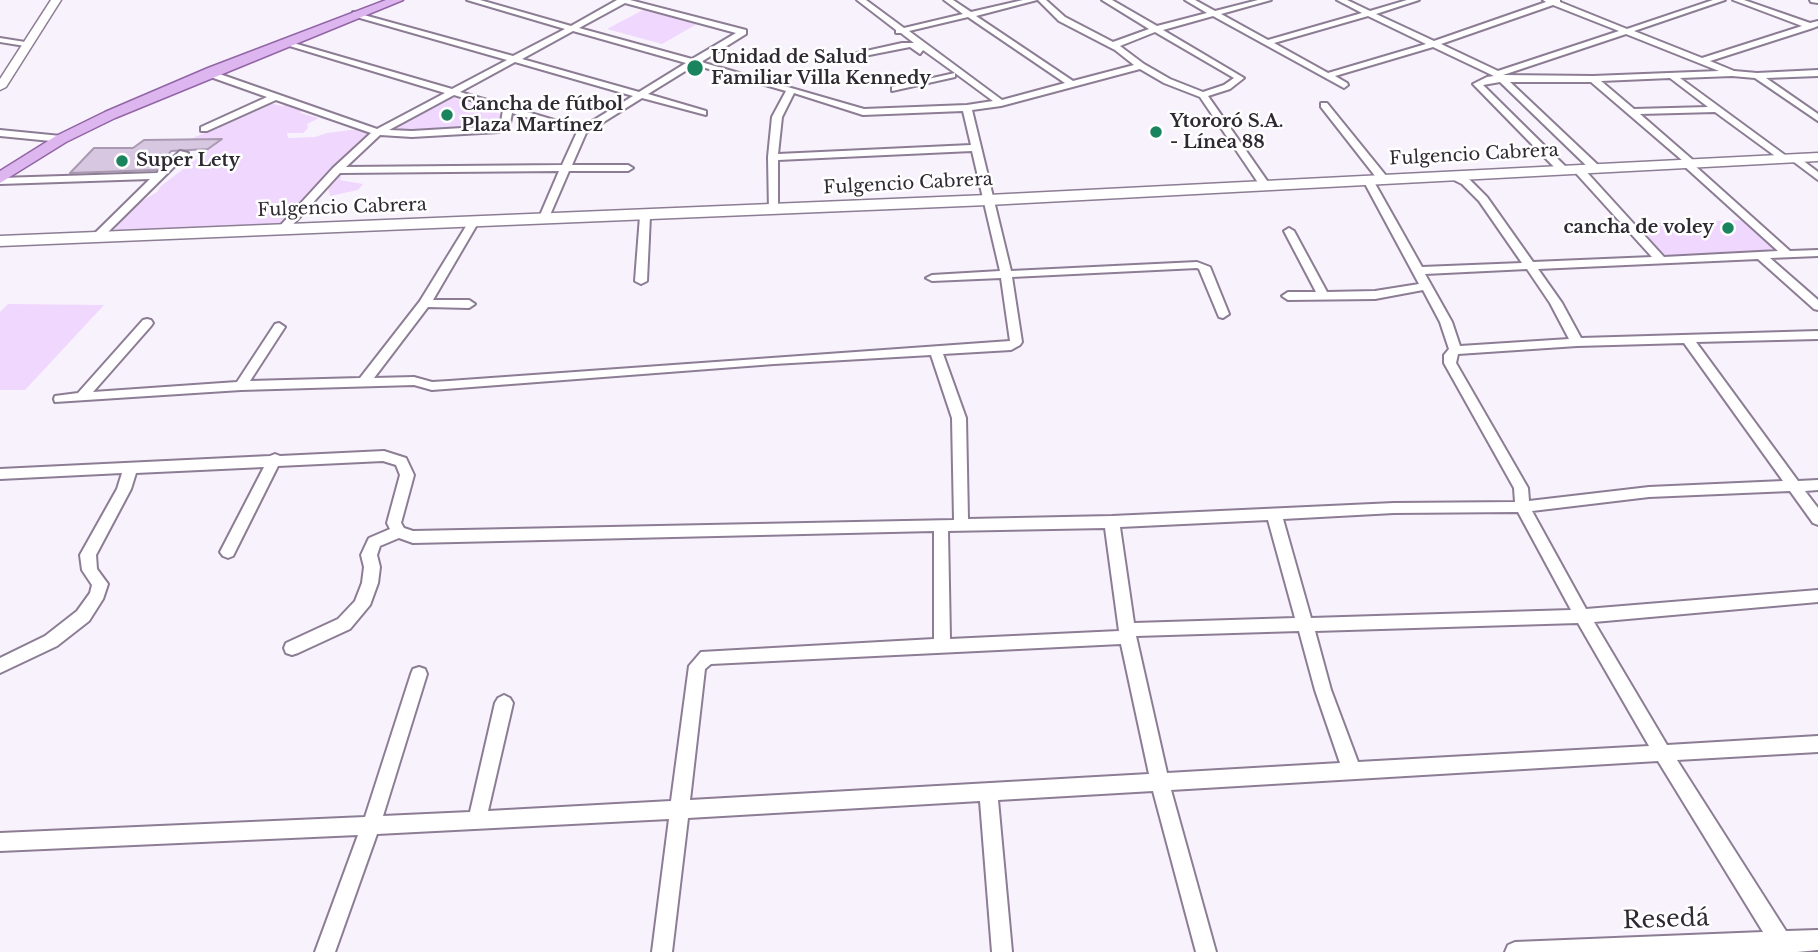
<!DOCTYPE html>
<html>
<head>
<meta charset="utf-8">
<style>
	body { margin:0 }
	canvas { display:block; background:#f8f2fc }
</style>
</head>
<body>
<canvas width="1818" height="952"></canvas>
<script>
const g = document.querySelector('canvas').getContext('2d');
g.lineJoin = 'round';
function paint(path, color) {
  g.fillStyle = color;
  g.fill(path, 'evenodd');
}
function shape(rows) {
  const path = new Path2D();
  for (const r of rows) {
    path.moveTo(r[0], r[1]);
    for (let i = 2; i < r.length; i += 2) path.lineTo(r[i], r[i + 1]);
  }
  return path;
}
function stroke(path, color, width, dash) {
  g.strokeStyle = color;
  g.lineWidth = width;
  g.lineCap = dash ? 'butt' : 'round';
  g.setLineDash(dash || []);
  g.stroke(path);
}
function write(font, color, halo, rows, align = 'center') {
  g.font = font + ' "Libre Baskerville",serif';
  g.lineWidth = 5;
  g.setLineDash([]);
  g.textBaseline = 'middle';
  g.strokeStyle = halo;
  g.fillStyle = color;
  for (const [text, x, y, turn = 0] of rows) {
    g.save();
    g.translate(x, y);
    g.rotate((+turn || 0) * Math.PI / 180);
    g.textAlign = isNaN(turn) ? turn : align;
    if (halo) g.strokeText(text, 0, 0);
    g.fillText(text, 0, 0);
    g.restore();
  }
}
paint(shape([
	[643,10,697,24,662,44,607,29],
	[448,96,504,115,503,121,497,127,385,131],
	[299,102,310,103,300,113,319,118,307,124,308,128,303,133,287,133,288,138,315,137,327,133,359,129,379,135,368,144,359,157,349,162,349,167,341,176,340,180,345,181,363,184,358,190,330,196,328,187,308,208,277,228,110,235,135,205,157,192,161,186,224,138,191,139,269,103,282,106],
	[1746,220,1781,252,1662,256,1632,223],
	[8,304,104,305,25,390,0,390,0,312]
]), '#f0d7fd');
const building = shape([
	[222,139,208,149,171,151,156,170,70,173,94,148,133,148,144,140,222,139]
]);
paint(building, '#d8c7e0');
stroke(building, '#a999b1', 2);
const minor = shape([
	[467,0,480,0,571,26,617,0,630,0,746,30,746,34,701,62,864,109,967,105,993,101,955,73,955,77,892,91,892,87,955,73,923,50,920,54,910,47,854,58,854,54,857,53,902,43,914,43,901,33,896,33,896,30,857,0,866,0,904,28,963,14,944,0,953,0,971,12,1023,0,1037,0,976,16,1073,81,1134,65,1115,50,1059,21,1038,0,1046,0,1065,17,1113,42,1149,29,1102,0,1112,0,1157,26,1207,13,1185,0,1195,0,1215,11,1258,0,1271,0,1221,14,1268,40,1362,13,1337,0,1347,0,1370,11,1407,0,1419,0,1376,14,1434,41,1546,2,1543,0,1560,0,1560,2,1627,29,1713,0,1725,0,1634,31,1702,58,1802,26,1733,0,1744,0,1810,23,1818,21,1818,26,1813,28,1710,61,1734,71,1757,73,1818,70,1818,76,1766,78,1818,114,1818,121,1755,78,1732,76,1680,78,1789,158,1797,156,1818,172,1818,180,1790,159,1782,161,1715,112,1640,114,1694,161,1694,165,1790,251,1818,250,1818,256,1770,258,1818,300,1818,310,1814,309,1758,259,1538,269,1562,303,1581,338,1818,331,1818,339,1696,342,1798,481,1818,480,1818,490,1805,491,1818,508,1818,525,1813,523,1790,491,1649,497,1532,511,1586,609,1818,590,1818,602,1594,622,1667,745,1818,736,1818,752,1677,760,1786,931,1818,930,1818,950,1797,952,1505,952,1508,945,1515,942,1763,932,1658,761,1171,790,1216,952,1196,952,1153,791,998,800,1012,952,992,952,980,801,688,818,672,952,652,952,669,819,377,834,335,952,315,952,358,835,0,851,0,833,365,817,411,674,413,669,419,667,425,669,427,674,383,816,470,812,495,703,498,698,504,695,510,698,513,703,488,811,671,801,689,666,701,652,934,639,934,531,413,543,399,538,380,546,377,555,380,567,378,583,370,605,350,629,298,653,292,655,286,653,284,648,286,643,338,619,355,601,362,583,364,567,361,555,367,542,369,538,390,529,387,523,400,475,396,465,383,461,278,466,233,556,228,558,223,556,220,552,264,467,136,473,131,489,96,555,97,569,108,584,103,599,89,621,57,646,0,673,0,658,45,636,77,611,90,593,92,585,82,570,80,555,117,489,122,473,0,479,0,469,270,456,275,454,280,456,384,451,406,458,414,475,401,523,404,528,413,531,954,520,952,418,931,355,774,364,432,390,414,385,241,390,55,402,54,399,55,396,78,393,143,320,147,319,151,320,153,323,151,326,93,392,237,382,275,324,279,323,285,327,250,381,360,378,420,301,468,223,473,220,478,223,433,300,469,300,475,304,469,308,428,307,374,378,414,377,432,382,449,381,1010,341,1001,278,932,281,926,278,932,275,1000,271,972,151,778,160,778,210,773,213,769,212,768,157,772,117,786,91,695,65,648,94,706,111,706,115,642,98,586,133,572,165,628,165,633,168,628,171,569,171,547,222,539,222,538,220,559,171,340,173,287,231,279,231,279,227,333,168,371,133,276,100,207,131,201,131,201,127,267,97,205,75,205,71,211,71,377,129,445,93,283,44,283,40,452,89,507,60,353,16,353,12,513,56,565,29,467,0],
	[625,3,736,33,692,59,579,28,625,3],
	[1553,5,1619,31,1498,71,1441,44,1553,5],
	[1213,16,1344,88,1348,85,1347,83,1335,76,1433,47,1494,76,1487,77,1473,84,1559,172,1563,173,1567,172,1567,168,1483,85,1500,82,1591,170,1595,171,1599,170,1599,166,1510,82,1591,82,1683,161,1683,165,1778,251,1664,257,1582,167,1578,166,1573,169,1574,171,1652,257,1533,262,1487,197,1470,180,1454,173,1450,174,1450,178,1462,184,1479,201,1522,263,1422,267,1373,180,1364,178,1363,180,1419,284,1375,291,1327,292,1294,231,1289,228,1284,231,1316,292,1288,292,1282,296,1288,300,1375,299,1423,290,1440,322,1449,349,1444,355,1444,363,1514,488,1515,502,1394,503,1112,516,968,519,966,418,943,354,1011,350,1020,345,1022,342,1012,277,1197,268,1199,269,1219,317,1223,318,1229,314,1210,267,1197,262,1011,271,972,110,1001,106,1140,69,1164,83,1200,97,1261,187,1269,187,1270,185,1208,96,1230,89,1244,78,1163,30,1213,16],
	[1368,16,1426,44,1328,73,1274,43,1368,16],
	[968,17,1065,83,1002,100,909,31,968,17],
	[573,31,686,63,639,92,522,59,573,31],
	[1155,32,1234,78,1224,85,1203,92,1170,79,1144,64,1120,46,1155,32],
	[1626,34,1719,71,1593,76,1503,75,1626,34],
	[515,62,633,96,581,128,460,92,515,62],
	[1670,78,1708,107,1634,109,1601,81,1670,78],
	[794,93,863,115,963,111,971,145,778,154,782,117,794,93],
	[454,95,503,110,501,122,496,126,412,131,389,130,454,95],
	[512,113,577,132,562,165,346,167,380,135,412,137,499,132,510,123,512,113],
	[1527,269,1550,303,1569,339,1460,346,1452,322,1425,274,1527,269],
	[1684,343,1783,481,1649,487,1529,501,1528,488,1456,363,1458,354,1577,346,1684,343],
	[1518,512,1571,610,1311,618,1283,519,1394,513,1518,512],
	[1268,520,1295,618,1134,623,1120,527,1268,520],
	[1105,528,1119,631,950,639,948,531,1105,528],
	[1578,623,1649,746,1358,762,1331,690,1315,631,1578,623],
	[1299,631,1315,690,1340,763,1167,773,1136,636,1299,631],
	[1121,644,1149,774,690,800,705,669,711,664,1121,644],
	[1810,0,1818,0,1818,3,1811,2,1810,0],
	[0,38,25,42,29,44,25,46,0,42,0,38],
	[1321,103,1327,103,1387,177,1387,181,1379,181,1321,107,1321,103],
	[0,130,61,136,66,139,61,142,0,136,0,130],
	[180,151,188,153,101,239,97,240,92,237,93,235,150,179,0,184,0,178,157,173,180,151],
	[645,213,650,216,647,281,641,284,635,281,640,216,645,213]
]);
const tertiary = shape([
	[51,0,61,0,6,87,0,90,0,79,51,0]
]);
const secondary = shape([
	[1818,153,1818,161,988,205,0,246,0,236,988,195,1818,153]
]);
const primary = shape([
	[386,0,403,0,115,118,66,142,0,183,0,171,56,136,105,112,208,68,386,0]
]);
stroke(minor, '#8c7d94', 4);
stroke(tertiary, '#8c7d94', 3);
stroke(secondary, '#8c7d94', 3);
stroke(primary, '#9165a6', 3);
paint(minor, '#fff');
paint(tertiary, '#fff');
paint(secondary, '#fff');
paint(primary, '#ddb6ef');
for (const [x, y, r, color] of [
	[695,68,9,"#1a845f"],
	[447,115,7,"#1a845f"],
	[1156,132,7,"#1a845f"],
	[122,161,7,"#1a845f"],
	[1728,228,7,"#1a845f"]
]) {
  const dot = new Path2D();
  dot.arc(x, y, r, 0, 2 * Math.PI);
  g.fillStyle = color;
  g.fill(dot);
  stroke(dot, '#fff', 2.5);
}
write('bold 18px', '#2f2932', '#fff', [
	["Unidad de Salud",711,58],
	["Familiar Villa Kennedy",711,79],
	["Cancha de fútbol",461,105],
	["Plaza Martínez",461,126],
	["Ytororó S.A.",1170,122],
	["- Línea 88",1170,143],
	["Super Lety",136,161],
	["cancha de voley",1714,228,"right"]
], 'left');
write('18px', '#2f2932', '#fff', [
	["Fulgencio Cabrera",1474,155,-3],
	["Fulgencio Cabrera",908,184,-3],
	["Fulgencio Cabrera",342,208,-2]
]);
write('24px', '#2f2932', '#fff', [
	["Resedá",1666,920,-2]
]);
</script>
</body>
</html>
